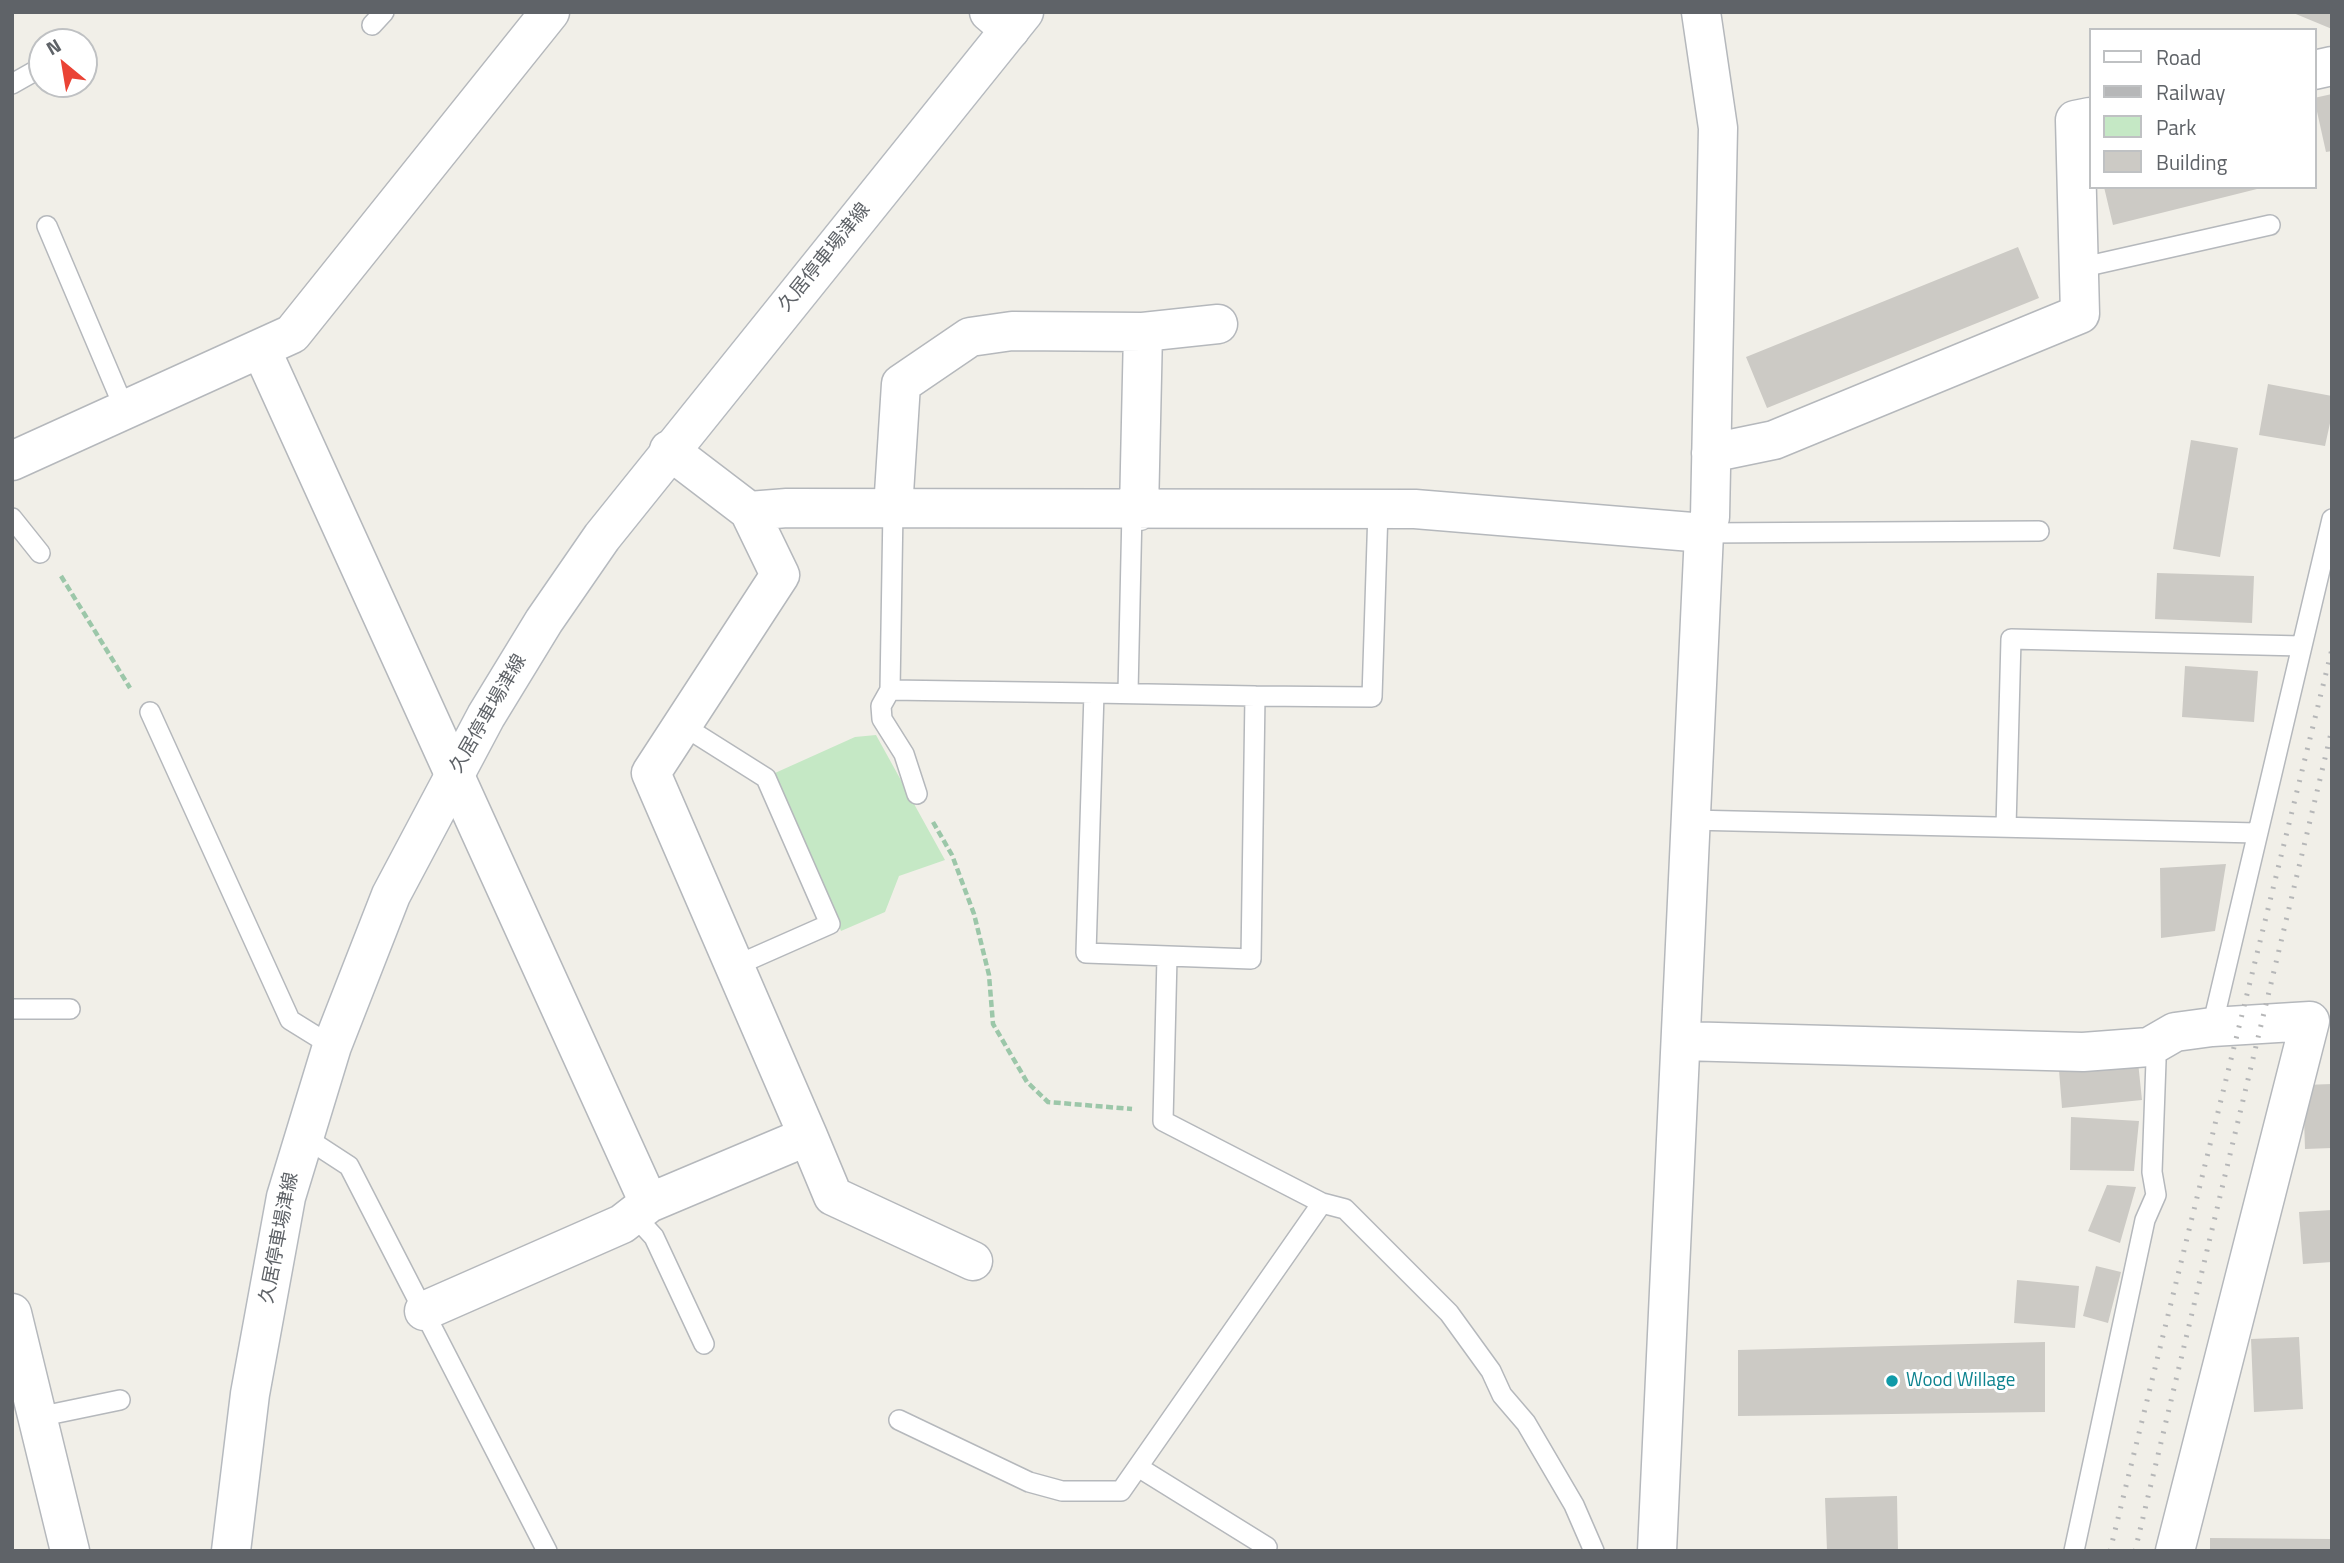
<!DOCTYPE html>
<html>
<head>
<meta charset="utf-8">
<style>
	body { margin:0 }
	#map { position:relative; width:2344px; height:1563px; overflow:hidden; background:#f1efe8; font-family:"Titillium Web",sans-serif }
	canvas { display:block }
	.frame { position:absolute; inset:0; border:14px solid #5f6368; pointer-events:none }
	.legend { position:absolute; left:2089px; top:28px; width:228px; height:161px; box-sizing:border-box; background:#fff; border:2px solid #bfc1c3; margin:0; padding:9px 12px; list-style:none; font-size:21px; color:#5f6368 }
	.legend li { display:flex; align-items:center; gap:14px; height:35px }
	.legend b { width:35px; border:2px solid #bfc1c3 }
	.north { position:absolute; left:28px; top:28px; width:70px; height:70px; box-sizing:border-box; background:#fff; border:2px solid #bfc1c3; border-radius:50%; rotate:330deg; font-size:19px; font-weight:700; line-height:28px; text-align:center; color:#5f6368 }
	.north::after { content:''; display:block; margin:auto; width:24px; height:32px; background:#ea4335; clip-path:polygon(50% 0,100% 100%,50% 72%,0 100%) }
</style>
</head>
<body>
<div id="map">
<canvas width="2344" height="1563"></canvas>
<div class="frame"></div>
<ul class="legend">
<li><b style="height:9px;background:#fff"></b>Road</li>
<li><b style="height:9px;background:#b6b7b8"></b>Railway</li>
<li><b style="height:19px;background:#c5e8c5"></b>Park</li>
<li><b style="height:19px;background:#cccac5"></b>Building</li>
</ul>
<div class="north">N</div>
</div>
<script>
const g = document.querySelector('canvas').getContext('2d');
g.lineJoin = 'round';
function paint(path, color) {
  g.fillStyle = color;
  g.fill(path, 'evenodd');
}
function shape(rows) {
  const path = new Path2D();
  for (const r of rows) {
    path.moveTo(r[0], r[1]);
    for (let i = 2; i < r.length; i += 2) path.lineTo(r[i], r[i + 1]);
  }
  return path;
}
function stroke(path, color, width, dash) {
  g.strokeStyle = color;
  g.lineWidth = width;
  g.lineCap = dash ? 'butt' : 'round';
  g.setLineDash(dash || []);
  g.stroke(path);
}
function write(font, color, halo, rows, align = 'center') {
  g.font = font + ' "Titillium Web","Noto Sans JP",sans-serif';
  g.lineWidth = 6;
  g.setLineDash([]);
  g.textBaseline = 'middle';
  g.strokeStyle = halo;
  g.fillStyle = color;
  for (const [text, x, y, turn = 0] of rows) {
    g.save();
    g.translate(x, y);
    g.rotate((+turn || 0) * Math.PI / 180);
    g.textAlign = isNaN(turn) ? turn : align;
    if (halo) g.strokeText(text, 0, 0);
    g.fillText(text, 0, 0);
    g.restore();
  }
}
paint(shape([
	[876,735,945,860,899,876,885,912,841,931,775,773,855,737]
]), '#c5e8c5');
paint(shape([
	[2291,12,2332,12,2332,29],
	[2332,94,2332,151,2326,152,2314,98],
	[2104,187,2261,187,2261,188,2113,225],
	[2018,247,2039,298,1767,408,1746,357],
	[2268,384,2332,396,2332,414,2325,446,2259,435],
	[2191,440,2238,448,2220,557,2173,549],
	[2157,573,2254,576,2252,623,2155,619],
	[2185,666,2258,671,2254,722,2182,717],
	[2226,864,2215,931,2161,938,2160,868],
	[2138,1062,2142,1100,2062,1108,2059,1070],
	[2332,1084,2332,1148,2305,1149,2303,1085],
	[2071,1117,2139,1121,2134,1171,2070,1170],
	[2107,1185,2136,1187,2120,1243,2088,1231],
	[2332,1210,2332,1262,2303,1264,2299,1212],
	[2096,1266,2121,1272,2108,1323,2083,1316],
	[2017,1280,2079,1286,2075,1328,2014,1323],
	[2299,1337,2303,1409,2254,1412,2251,1339],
	[2045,1342,2045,1412,1738,1416,1738,1350],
	[1897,1496,1898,1551,1827,1551,1825,1498],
	[2210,1538,2332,1539,2332,1551,2210,1551]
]), '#cccac5');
const service = shape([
	[372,25,384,12],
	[12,84,42,67],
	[47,226,125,410],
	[2079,268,2270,225],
	[893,509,890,690,1094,693,1086,953,1251,959,1255,696,1094,693],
	[12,518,40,553],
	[1704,533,2039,531],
	[890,690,881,706,882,719,904,754,917,794],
	[1128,692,1132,511],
	[1255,696,1372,697,1378,510],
	[150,712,290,1020,332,1046],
	[682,725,766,778,830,924,735,966],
	[1690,820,2257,833],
	[2006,827,2011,639,2301,646],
	[12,1009,70,1009],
	[2212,1027,2332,519],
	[303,1136,349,1166,547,1551],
	[1322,1203,1345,1209,1449,1313,1491,1371,1502,1395,1526,1423,1574,1505,1594,1551],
	[634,1215,654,1237,704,1344],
	[38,1417,120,1400],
	[899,1420,1029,1482,1062,1491,1121,1491,1322,1203,1163,1121,1167,957],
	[1138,1467,1267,1547,1265,1551],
	[2074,1551,2145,1220,2156,1195,2152,1172,2156,1061,2149,1047]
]);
const minor = shape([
	[989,12,1010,30],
	[2314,70,2332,66],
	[261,349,649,1203,622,1224,424,1311],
	[669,450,749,511,787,508,1415,509,1704,533],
	[1711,453,1774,440,2080,314,2075,120,2090,117],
	[12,461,292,334,550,12],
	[893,509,901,384,970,337,1012,331,1143,332,1218,324],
	[1139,511,1143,332],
	[1681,1041,2083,1052,2149,1047,2175,1032,2212,1027,2310,1021,2175,1551],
	[808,1136,833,1196,973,1261],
	[649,1203,808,1136,651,773,780,575,749,511],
	[12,1313,70,1551],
	[1657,1551,1704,533,1710,517,1718,128,1701,12]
]);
const secondary = shape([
	[231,1551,250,1394,286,1197,332,1046,391,895,486,716,544,621,602,537,1024,12]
]);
stroke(service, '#b5b8bc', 22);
stroke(minor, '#b5b8bc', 41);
stroke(secondary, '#b6babf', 41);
stroke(shape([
	[61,576,130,688],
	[933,822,952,855,974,914,989,975,993,1024,1027,1082,1048,1102,1132,1109]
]), '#9cc7a9', 4.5, [7, 3.5]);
stroke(service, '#fff', 19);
stroke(minor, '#fff', 38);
stroke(secondary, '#fff', 38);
stroke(shape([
	[2110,1551,2332,649],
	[2135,1551,2332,729]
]), '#b6b7b8', 5, [2, 9]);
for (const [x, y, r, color] of [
	[1892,1381,7,"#0f9aa8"]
]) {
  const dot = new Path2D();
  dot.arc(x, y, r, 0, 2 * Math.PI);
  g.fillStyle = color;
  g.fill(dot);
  stroke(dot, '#fff', 2.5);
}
write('19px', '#5f6368', '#fff', [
	["久居停車場津線",825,258,-51],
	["久居停車場津線",489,714,-60],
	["久居停車場津線",280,1238,-79]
]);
write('19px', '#0d838f', '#fff', [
	["Wood Willage",1906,1381]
], 'left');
</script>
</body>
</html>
